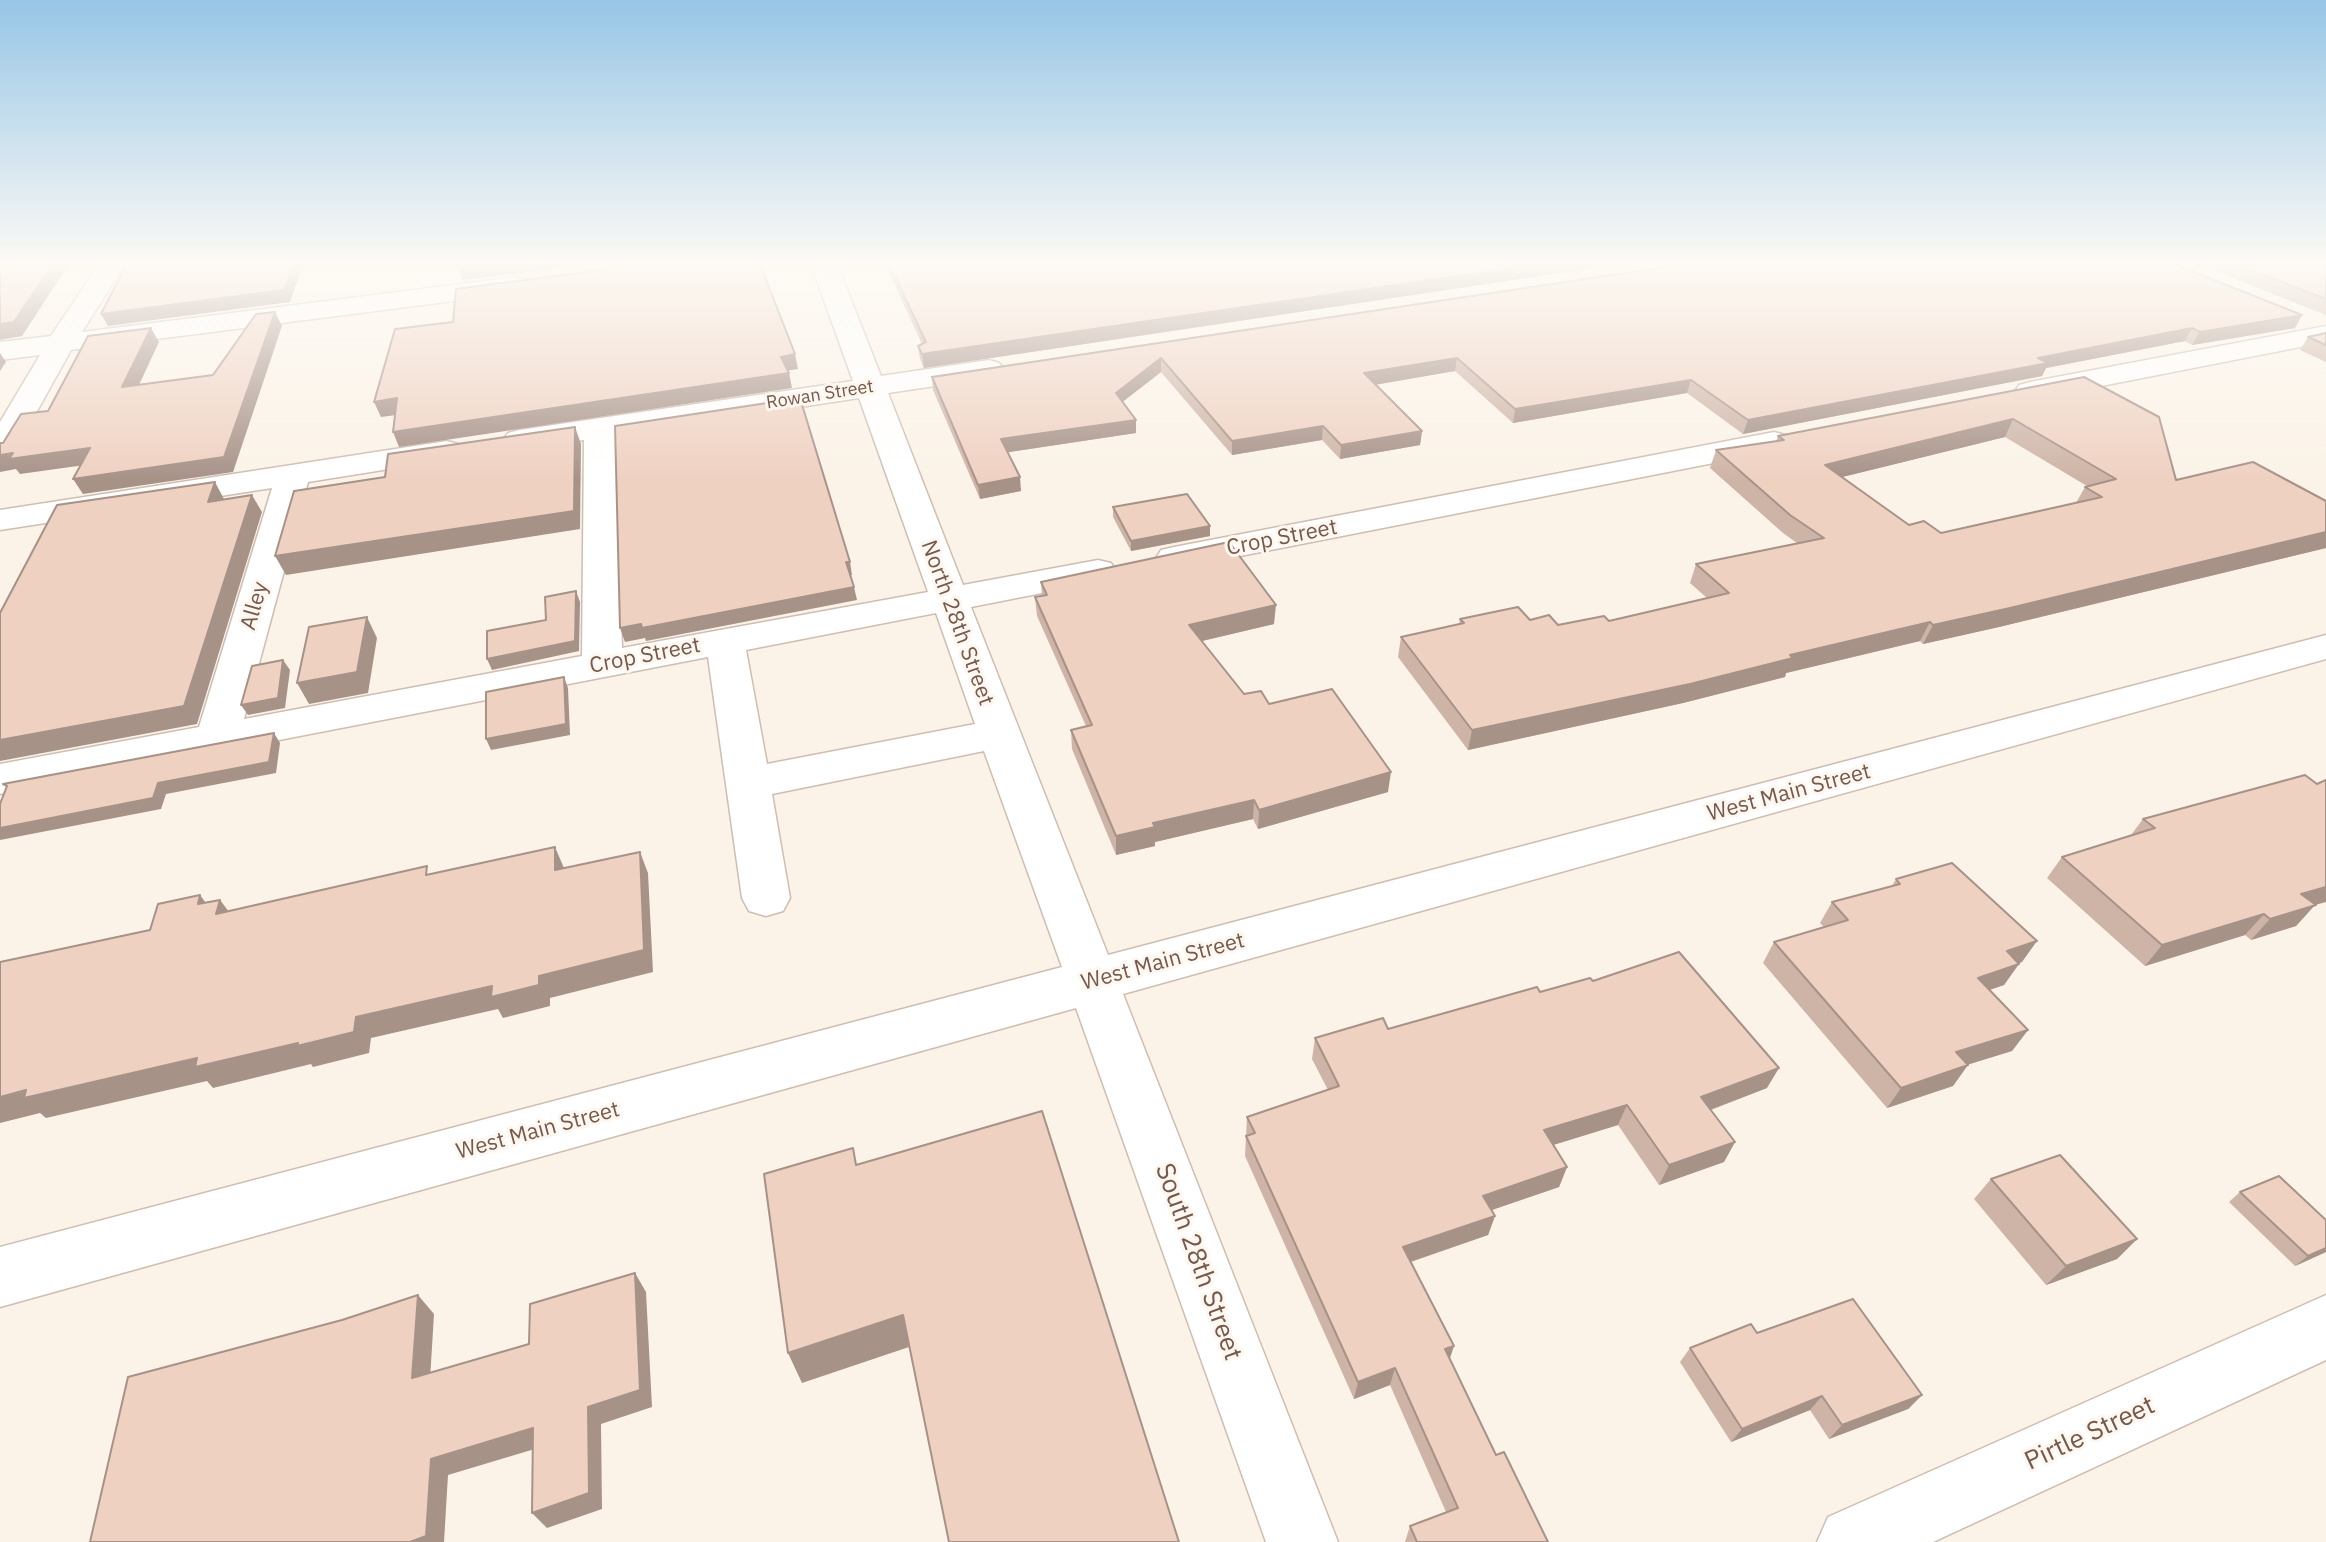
<!DOCTYPE html>
<html>
<head>
<meta charset="utf-8">
<style>
	body { margin:0 }
	canvas { display:block; background:#fbf3e8 }
</style>
</head>
<body>
<canvas width="2326" height="1542"></canvas>
<script>
const g = document.querySelector('canvas').getContext('2d');
g.lineJoin = 'round';
function shape(rows) {
  const path = new Path2D();
  for (const r of rows) {
    path.moveTo(r[0], r[1]);
    for (let i = 2; i < r.length; i += 2) path.lineTo(r[i], r[i + 1]);
  }
  return path;
}
function stroke(path, color, width, dash) {
  g.strokeStyle = color;
  g.lineWidth = width;
  g.lineCap = dash ? 'butt' : 'round';
  g.setLineDash(dash || []);
  g.stroke(path);
}
function paint(path, color) {
  g.fillStyle = color;
  g.fill(path, 'evenodd');
}
function write(font, color, halo, rows, align = 'center') {
  g.font = font + ' "IBM Plex Sans",sans-serif';
  g.lineWidth = 6;
  g.setLineDash([]);
  g.textBaseline = 'middle';
  g.strokeStyle = halo;
  g.fillStyle = color;
  for (const [text, x, y, turn = 0] of rows) {
    g.save();
    g.translate(x, y);
    g.rotate((+turn || 0) * Math.PI / 180);
    g.textAlign = isNaN(turn) ? turn : align;
    if (halo) g.strokeText(text, 0, 0);
    g.fillText(text, 0, 0);
    g.restore();
  }
}
const minor = shape([
	[99,264,125,264,82,332,516,277,525,279,529,285,525,291,516,293,71,350,16,449,11,456,0,459,0,422,40,355,0,360,0,342,51,336,99,264],
	[811,264,837,264,881,376,989,360,999,363,1004,369,999,375,989,378,888,393,963,585,1098,560,1111,563,1116,571,1111,579,1098,582,971,607,1108,955,2326,635,2326,659,1123,994,1338,1542,1266,1542,1076,1008,0,1307,0,1247,1062,967,984,751,772,794,790,898,783,911,766,916,749,911,742,898,708,657,0,794,0,764,199,727,272,488,0,530,0,510,447,441,458,444,463,451,458,458,308,482,244,719,582,656,584,440,519,450,508,447,503,440,508,433,519,430,853,381,811,264],
	[859,398,928,592,622,648,616,435,859,398],
	[936,613,975,724,767,764,746,650,936,613],
	[2326,326,2326,342,2030,400,2019,397,2015,391,2019,385,2030,382,2326,326],
	[1774,432,1785,435,1790,442,1785,449,1174,569,1161,566,1156,558,1161,550,1174,547,1774,432],
	[2326,1295,2326,1360,1933,1542,1817,1542,1828,1517,2326,1295]
]);
stroke(minor, '#cfbdb1', 3);
paint(minor, '#fff');
paint(shape([
	[885,264,1620,264,924,368,920,359,918,346,922,344],
	[1685,264,2302,315,2295,328,2192,345,2185,341,2046,368,2042,376,1743,434,1687,393,1513,423,1455,371,1375,384,1422,431,1420,445,1340,459,1322,440,1232,455,1161,372,1122,402,1136,420,1136,433,1008,452,1021,491,980,499,933,390,932,377],
	[2197,264,2326,264,2326,315],
	[2326,333,2326,362,2300,350,2308,337],
	[2084,377,2176,480,2326,501,2326,548,1999,627,1923,644,1920,641,1786,673,1785,677,1683,703,1468,750,1398,657,1401,637,1459,624,1460,619,1530,620,1558,625,1609,621,1707,598,1690,583,1696,564,1797,543,1783,533,1710,468,1716,450,1776,442,1778,436],
	[2005,437,2087,486,2085,487,2076,503,1941,533,1909,525,1842,477],
	[1113,507,1210,526,1210,536,1131,551,1113,517],
	[1041,582,1274,624,1202,641,1244,694,1269,704,1388,792,1258,829,1253,819,1155,842,1155,846,1116,855,1072,749,1071,730,1086,726,1037,616,1035,597,1042,596],
	[2317,784,2315,905,2296,926,2251,940,2245,935,2145,966,2047,878,2062,857,2131,835,2143,819],
	[1896,879,2022,962,2019,963,2004,985,1989,990,2028,1030,2012,1051,1968,1064,1953,1086,1887,1108,1763,963,1774,942,1824,927,1820,923,1832,902,1892,886],
	[1593,981,1767,1088,1711,1110,1735,1142,1724,1162,1659,1185,1618,1125,1553,1145,1567,1167,1559,1187,1492,1210,1495,1216,1488,1235,1411,1262,1449,1359,1496,1455,1548,1542,1405,1542,1410,1526,1446,1512,1390,1385,1354,1399,1245,1156,1247,1117,1328,1090,1312,1059,1315,1038,1388,1029,1540,992],
	[1991,1179,2137,1239,2117,1259,2046,1285,1974,1199],
	[2240,1192,2326,1220,2326,1252,2295,1266,2229,1202],
	[1757,1333,1922,1395,1908,1409,1829,1439,1810,1410,1731,1442,1680,1362,1690,1348]
]), '#ceb4a7');
paint(shape([
	[53,264,69,264,22,336,0,340,0,324],
	[294,264,303,264,290,302,108,326,101,314],
	[481,264,593,264,463,280,458,267],
	[1540,264,1620,264,924,368,922,354],
	[275,312,282,326,233,472,83,494,73,479,224,457],
	[2302,315,2295,328,2192,345,2200,332],
	[151,328,159,342,131,402,122,387],
	[2192,328,2185,341,2046,368,2042,376,1743,434,1748,420,2038,358],
	[0,353,6,362,0,371],
	[795,354,798,369,784,371,781,357],
	[1161,358,1161,372,1116,407,1116,393],
	[1457,358,1455,371,1363,387,1364,373],
	[789,373,792,388,399,447,393,432],
	[1691,380,1687,393,1513,423,1515,409],
	[397,398,404,414,381,417,374,402],
	[2013,419,2005,437,1818,483,1825,465],
	[1136,420,1136,433,1003,453,1001,439],
	[1323,426,1322,440,1232,455,1232,441],
	[575,427,581,444,580,529,286,575,275,556],
	[1422,431,1420,445,1340,459,1341,445],
	[90,448,99,463,20,474,16,469,0,472,0,455],
	[1020,477,1021,491,980,499,978,485],
	[215,482,224,499,208,502],
	[252,495,262,512,197,724,0,761,0,740],
	[1210,526,1210,536,1131,551,1131,541],
	[2326,532,2326,548,1999,627,1923,644,1933,625],
	[846,562,850,562,852,575,848,576],
	[854,587,857,600,646,641,645,638,625,642,620,628],
	[576,591,580,602,579,651,492,670,487,659,575,641],
	[1276,605,1274,624,1189,644,1189,625],
	[367,617,377,638,368,693,309,704,297,683],
	[1930,622,1920,641,1786,673,1785,677,1683,703,1468,750,1472,730],
	[283,660,290,670,285,708,248,715,241,705],
	[564,677,568,688,570,735,491,750,486,739],
	[274,733,280,743,276,773,166,794,161,809,0,840,0,828,158,783],
	[1391,772,1388,792,1258,829,1259,810],
	[1254,800,1253,819,1155,842,1155,846,1116,855,1116,836,1153,823],
	[555,847,564,868,555,870],
	[640,852,648,873,653,972,550,998,550,1006,503,1018,498,1009,371,1038,369,1053,313,1067,311,1064,213,1088,207,1081,46,1118,40,1113,0,1123,0,1097,539,976],
	[2326,887,2326,902,2315,905,2296,926,2251,940,2270,919,2301,894],
	[200,895,216,917,198,904],
	[220,900,236,921,216,914],
	[2264,914,2245,935,2145,966,2162,945],
	[2037,941,2022,962,1992,972,2007,951],
	[2019,964,2004,985,1963,999,1978,978],
	[2028,1030,2012,1051,1941,1073,1956,1052],
	[1968,1065,1953,1086,1887,1108,1901,1088],
	[1779,1068,1767,1088,1691,1117,1701,1097],
	[1627,1105,1618,1125,1537,1150,1544,1130],
	[1735,1142,1724,1162,1659,1185,1669,1165],
	[1567,1167,1559,1187,1477,1215,1483,1196],
	[1495,1216,1488,1235,1398,1266,1403,1247],
	[2137,1239,2117,1259,2046,1285,2066,1266],
	[2326,1248,2326,1252,2295,1266,2308,1256],
	[635,1273,646,1292,652,1407,601,1424,602,1509,547,1528,532,1513,588,1407],
	[418,1295,434,1314,429,1396,412,1378],
	[903,1315,912,1346,802,1383,788,1353],
	[1454,1346,1448,1364,1445,1349],
	[1395,1368,1390,1385,1354,1399,1358,1382],
	[1922,1395,1908,1409,1829,1439,1842,1425],
	[1822,1396,1810,1410,1731,1442,1742,1429],
	[533,1428,548,1445,448,1475,444,1542,410,1542,431,1459]
]), '#a79288');
const building = shape([
	[0,264,53,264,14,322,0,324,0,264],
	[127,264,294,264,284,290,101,314,127,264],
	[458,264,481,264,458,267,458,264],
	[615,264,760,264,795,354,781,357,789,373,393,432,397,398,374,402,395,329,453,322,456,289,602,270,613,266,615,264],
	[889,264,1540,264,922,354,918,346,926,342,889,264],
	[1685,264,2174,264,2302,315,2200,332,2192,328,2038,358,2048,363,1748,420,1691,380,1515,409,1457,358,1364,373,1422,431,1341,445,1323,426,1232,441,1161,358,1116,393,1136,420,1001,439,1020,477,978,485,932,377,1685,264],
	[2235,264,2326,264,2326,299,2235,264],
	[275,312,224,457,73,479,90,448,9,459,13,453,0,455,0,443,3,443,21,414,48,411,88,336,151,328,122,387,213,375,256,314,275,312],
	[2326,333,2326,345,2308,337,2326,333],
	[2084,377,2159,417,2176,480,2253,462,2326,501,2326,532,2010,608,1933,625,1930,622,1790,655,1793,658,1690,684,1472,730,1401,637,1464,623,1460,619,1518,607,1530,620,1549,615,1558,625,1604,616,1609,621,1729,593,1696,564,1824,538,1790,515,1716,450,1784,440,1778,436,2084,377],
	[2013,419,2116,479,2085,487,2102,497,1941,533,1924,521,1909,525,1825,465,2013,419],
	[800,398,850,562,846,562,854,587,642,628,641,624,620,628,615,426,800,398],
	[575,427,574,511,275,556,294,491,385,477,388,454,575,427],
	[215,482,208,502,252,495,184,706,0,740,0,613,57,505,215,482],
	[1187,494,1210,526,1131,541,1113,507,1187,494],
	[1229,542,1276,605,1189,625,1244,694,1261,691,1269,704,1332,689,1391,772,1259,810,1254,800,1153,823,1155,827,1116,836,1071,730,1092,725,1035,597,1047,595,1041,582,1229,542],
	[576,591,575,641,487,659,487,631,546,620,545,597,576,591],
	[367,617,357,672,297,683,309,627,367,617],
	[283,660,278,698,241,705,252,666,283,660],
	[564,677,566,724,486,739,486,692,564,677],
	[274,733,269,762,158,783,153,798,0,828,0,804,7,786,3,784,274,733],
	[2305,775,2317,784,2326,780,2326,887,2301,894,2316,905,2270,919,2264,914,2162,945,2062,857,2155,828,2143,819,2305,775],
	[555,847,555,870,640,852,644,950,539,976,539,985,491,997,492,986,356,1017,354,1032,297,1046,298,1043,195,1067,197,1058,24,1098,26,1090,0,1097,0,962,150,930,158,904,200,895,198,904,220,900,216,914,427,866,426,875,555,847],
	[1952,863,2037,941,2007,951,2019,964,1978,978,2028,1030,1956,1052,1968,1065,1901,1088,1774,942,1848,920,1832,902,1900,884,1896,879,1952,863],
	[1679,952,1779,1068,1701,1097,1735,1142,1669,1165,1627,1105,1544,1130,1567,1167,1483,1196,1495,1216,1403,1247,1454,1346,1445,1349,1496,1455,1504,1452,1548,1542,1417,1542,1410,1526,1458,1508,1395,1368,1358,1382,1246,1136,1255,1133,1247,1117,1339,1086,1315,1038,1383,1018,1388,1029,1537,987,1540,992,1590,978,1593,981,1679,952],
	[1042,1111,1179,1542,949,1542,903,1315,788,1353,764,1174,853,1148,856,1165,1042,1111],
	[2060,1155,2137,1239,2066,1266,1991,1179,2060,1155],
	[2279,1176,2326,1220,2326,1248,2308,1256,2240,1192,2279,1176],
	[635,1273,640,1390,588,1407,589,1493,532,1513,533,1428,431,1459,426,1536,410,1542,90,1542,128,1377,342,1320,418,1295,412,1378,529,1344,530,1304,635,1273],
	[1853,1299,1922,1395,1842,1425,1822,1396,1742,1429,1690,1348,1751,1324,1757,1333,1853,1299]
]);
paint(building, '#efd1c2');
stroke(building, '#a79288', 2);
const sky = g.createLinearGradient(0, 0, 0, 480);
sky.addColorStop(0, '#97c6e6');
sky.addColorStop(0.55, '#fdfaf5');
sky.addColorStop(1, '#fdfaf500');
g.fillStyle = sky;
g.fillRect(0, 0, 2326, 480);
write('18px', '#74594d', '#fef7ef', [
	["Rowan Street",820,395,-9]
]);
write('22px', '#74594d', '#fef7ef', [
	["Crop Street",1282,538,-11],
	["Alley",255,606,-74],
	["North 28th Street",957,623,70],
	["Crop Street",645,656,-11],
	["West Main Street",1789,793,-15],
	["West Main Street",1163,962,-15],
	["West Main Street",538,1131,-15]
]);
write('26px', '#74594d', '#fef7ef', [
	["South 28th Street",1198,1262,70],
	["Pirtle Street",2090,1434,-25]
]);
</script>
</body>
</html>
